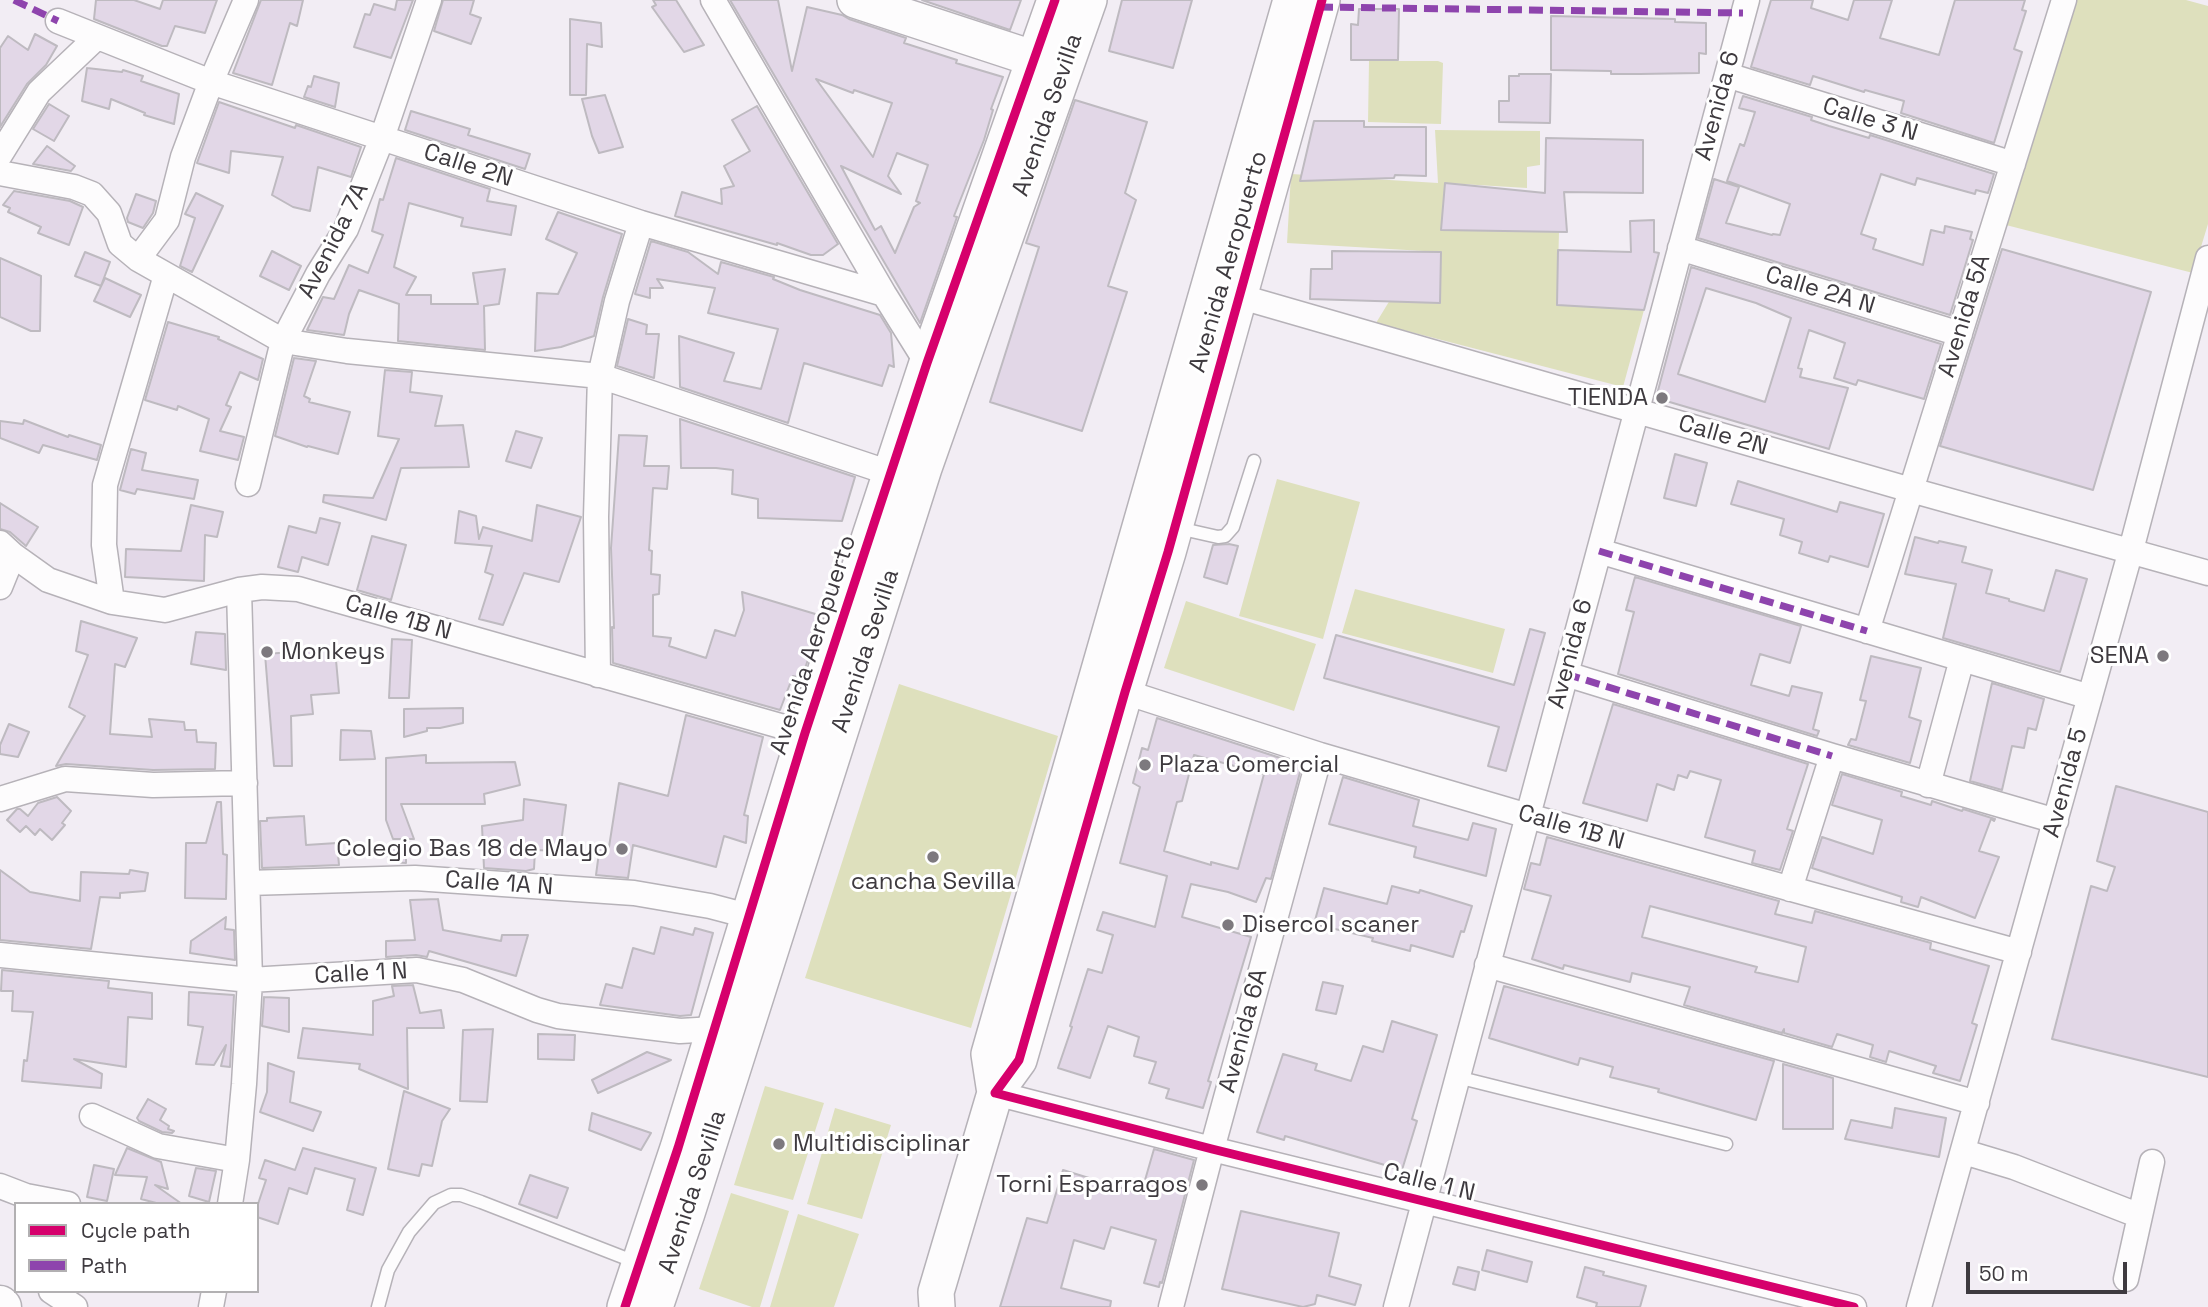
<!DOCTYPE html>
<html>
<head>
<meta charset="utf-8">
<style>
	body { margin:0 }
	#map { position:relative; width:2208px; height:1307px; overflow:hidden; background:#f2edf4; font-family:"Space Grotesk",sans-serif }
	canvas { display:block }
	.legend { position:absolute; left:14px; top:1202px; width:245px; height:91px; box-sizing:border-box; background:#fff; border:2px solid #b2b0b2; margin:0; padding:9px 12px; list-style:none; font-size:21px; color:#3e3a3f }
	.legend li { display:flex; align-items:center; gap:14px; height:35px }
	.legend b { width:35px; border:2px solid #b2b0b2 }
	.scale { position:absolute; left:1966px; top:1262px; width:161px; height:32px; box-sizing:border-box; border:4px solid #3e3a3f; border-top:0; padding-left:9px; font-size:21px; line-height:24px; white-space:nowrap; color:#3e3a3f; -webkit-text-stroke:5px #fff; paint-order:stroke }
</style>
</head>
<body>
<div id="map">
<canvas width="2208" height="1307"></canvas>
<ul class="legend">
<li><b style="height:9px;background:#d6006c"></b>Cycle path</li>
<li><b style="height:9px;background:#8e44ad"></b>Path</li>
</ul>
<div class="scale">50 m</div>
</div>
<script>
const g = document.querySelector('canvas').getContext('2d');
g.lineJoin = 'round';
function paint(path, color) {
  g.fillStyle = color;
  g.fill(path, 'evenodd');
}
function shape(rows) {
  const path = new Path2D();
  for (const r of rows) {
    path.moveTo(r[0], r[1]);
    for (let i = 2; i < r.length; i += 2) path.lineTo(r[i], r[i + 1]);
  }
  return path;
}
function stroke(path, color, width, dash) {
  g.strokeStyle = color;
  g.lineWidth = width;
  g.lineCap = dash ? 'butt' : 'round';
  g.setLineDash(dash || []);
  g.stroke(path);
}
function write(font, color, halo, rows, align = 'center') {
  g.font = font + ' "Space Grotesk",sans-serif';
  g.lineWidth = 6;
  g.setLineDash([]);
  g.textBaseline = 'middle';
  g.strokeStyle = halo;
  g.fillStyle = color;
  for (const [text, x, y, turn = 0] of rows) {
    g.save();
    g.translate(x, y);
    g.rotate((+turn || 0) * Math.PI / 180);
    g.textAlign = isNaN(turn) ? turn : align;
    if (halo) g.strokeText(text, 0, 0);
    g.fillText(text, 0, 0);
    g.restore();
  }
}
paint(shape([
	[2073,0,2186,0,2208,6,2208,224,2193,273,2006,225],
	[1369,61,1438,61,1443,63,1441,124,1368,122],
	[1435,130,1540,131,1540,165,1527,167,1527,188,1445,183,1441,229,1559,232,1557,305,1644,310,1623,387,1376,323,1390,300,1440,302,1441,252,1287,243,1291,174,1438,183],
	[1277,479,1360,502,1323,639,1239,616],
	[1355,589,1505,629,1493,673,1342,633],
	[1186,601,1316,644,1294,711,1164,668],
	[899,684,1058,736,971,1028,805,978],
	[765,1086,824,1103,793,1200,734,1185],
	[835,1108,891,1125,862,1219,807,1204],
	[731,1193,789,1211,760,1307,752,1307,699,1289],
	[798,1214,859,1234,834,1307,770,1307]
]), '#dee0bd');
const building = shape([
	[96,0,134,0,160,9,163,0,217,0,205,33,175,26,167,46,162,46,94,19,96,0],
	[261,0,303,0,297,26,290,23,272,85,233,73,261,0],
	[397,0,413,0,391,58,354,47,365,14,370,15,374,4,395,10,397,0],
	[443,0,474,0,470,14,481,18,471,44,434,31,443,0],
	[653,0,676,0,704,45,684,52,652,7,656,5,653,0],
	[730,0,778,0,792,71,807,7,842,15,849,19,906,38,904,43,957,60,956,63,1003,77,991,109,993,110,984,140,954,216,957,217,920,323,730,0],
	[816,79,853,93,854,90,892,103,873,157,816,79],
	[897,153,928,165,916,201,920,203,914,207,895,253,881,226,875,230,841,166,901,194,888,176,897,153],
	[922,0,1021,0,1010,30,922,0],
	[1122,0,1192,0,1173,68,1109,51,1122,0],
	[1771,0,1813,0,1811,8,1848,20,1854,0,1892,0,1880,38,1939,55,1955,0,2025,0,2022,10,2026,11,2014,49,2022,52,1994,143,1901,113,1904,101,1865,90,1864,92,1813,76,1810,85,1751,67,1771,0],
	[1359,9,1399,9,1398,60,1351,60,1351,24,1358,25,1359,9],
	[1551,16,1675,19,1675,22,1706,23,1706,54,1699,53,1699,73,1640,74,1611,74,1611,71,1551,70,1551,16],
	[570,19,601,23,602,47,587,44,586,95,570,95,570,19],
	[35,34,57,46,46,65,27,84,0,127,0,48,8,36,28,50,35,34],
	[87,68,122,72,123,70,143,76,141,81,179,94,174,124,144,115,145,113,111,99,109,109,82,101,87,68],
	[1519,74,1551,74,1550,123,1499,122,1499,101,1509,101,1509,76,1519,76,1519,74],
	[314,76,339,83,335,107,304,97,308,86,311,87,314,76],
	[605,95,623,147,599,153,592,136,582,99,605,95],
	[1743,96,1812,117,1811,120,1829,126,1869,138,1870,135,1994,174,1988,193,1976,190,1975,194,1917,178,1915,185,1881,174,1861,234,1876,239,1873,249,1923,265,1931,230,1944,233,1945,226,1972,232,1970,239,1973,240,1950,315,1698,238,1714,179,1739,187,1726,223,1772,235,1773,234,1780,235,1790,204,1727,181,1740,144,1744,146,1755,112,1739,108,1743,96],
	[1075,100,1147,122,1125,193,1136,200,1108,286,1127,292,1082,431,990,402,1039,247,1026,243,1075,100],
	[219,102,295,128,296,125,361,147,351,177,318,167,310,211,293,207,272,195,283,157,231,151,229,173,197,163,219,102],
	[49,104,69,116,54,141,33,129,49,104],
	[757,106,838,244,823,255,811,255,777,243,777,245,675,216,682,192,722,204,721,189,734,186,724,166,750,151,732,120,757,106],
	[411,111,470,129,468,135,530,154,525,169,405,130,411,111],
	[1314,121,1364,121,1364,127,1426,127,1426,176,1395,175,1394,178,1300,181,1314,121],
	[1546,138,1643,140,1643,193,1564,192,1567,232,1441,230,1445,183,1545,193,1546,138],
	[47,146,75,166,71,171,33,164,47,146],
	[396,158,490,189,487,201,516,206,511,235,461,226,463,218,409,203,394,267,416,277,406,295,431,295,431,304,478,304,473,273,505,269,499,304,484,306,485,350,398,341,399,304,359,290,349,314,344,335,307,330,323,297,334,299,349,265,368,273,383,235,372,231,380,199,383,200,396,158],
	[14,191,70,201,83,207,69,245,38,233,41,227,8,212,10,208,3,205,14,191],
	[196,193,223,206,192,272,180,266,195,218,185,214,196,193],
	[136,194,156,201,153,213,143,228,128,222,127,218,136,194],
	[558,212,622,234,603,297,594,336,561,347,535,351,537,293,558,294,577,253,546,239,558,212],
	[1654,220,1654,252,1659,253,1644,310,1557,305,1558,250,1631,252,1630,221,1654,220],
	[651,241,688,252,718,274,721,262,774,277,773,279,800,290,880,315,891,333,894,367,889,365,882,386,804,363,788,423,680,387,679,336,734,353,724,381,761,389,778,329,708,313,715,288,657,279,663,288,650,288,650,298,635,294,651,241],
	[2002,249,2151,292,2093,490,1940,446,2002,249],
	[272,251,301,266,289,290,260,276,272,251],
	[1332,251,1441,252,1440,303,1310,299,1311,269,1332,269,1332,251],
	[85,252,110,262,101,286,75,276,85,252],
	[0,258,41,276,40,331,31,331,0,317,0,258],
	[1691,267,1941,344,1924,399,1858,380,1856,385,1834,378,1845,343,1809,330,1798,368,1802,369,1800,377,1848,388,1829,449,1656,398,1691,267],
	[1706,288,1756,303,1791,318,1765,402,1678,374,1706,288],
	[105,278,141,295,130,317,94,301,105,278],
	[628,319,647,325,646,334,659,334,654,378,617,366,628,319],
	[168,322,219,337,218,339,263,359,258,380,240,372,226,405,231,407,220,431,244,437,238,460,200,451,209,419,178,406,177,410,145,400,168,322],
	[294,358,316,361,304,396,310,399,309,402,350,412,338,454,308,446,307,447,275,436,294,358],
	[385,370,412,372,410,392,442,396,435,426,463,425,469,467,401,468,386,520,323,502,324,495,373,498,399,439,378,436,385,370],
	[680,419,855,477,842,521,758,518,758,499,732,494,733,470,716,468,681,468,680,419],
	[24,420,68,437,69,435,101,445,97,460,43,445,39,453,0,438,0,421,23,424,24,420],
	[516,431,542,438,531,468,506,461,516,431],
	[619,435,647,436,644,466,669,466,667,489,653,488,649,550,652,551,651,574,660,575,659,594,653,595,653,636,671,638,669,646,706,658,715,630,735,636,744,610,742,592,822,616,802,678,793,676,780,710,613,663,612,627,614,628,611,548,619,435],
	[131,449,146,453,142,470,198,480,194,499,137,489,135,494,120,490,131,449],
	[1675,454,1707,463,1696,506,1664,498,1675,454],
	[1738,481,1837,512,1840,502,1884,514,1868,567,1830,556,1828,562,1799,553,1802,542,1780,535,1784,519,1731,504,1738,481],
	[0,503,38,527,26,546,10,532,0,529,0,503],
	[191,505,223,512,217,537,205,535,204,581,125,577,126,549,181,551,191,505],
	[537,505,581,517,559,582,524,573,503,625,479,619,493,575,485,572,492,546,455,543,459,511,476,516,479,539,483,527,532,541,537,505],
	[320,518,340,523,328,565,302,557,298,572,278,567,289,526,316,533,320,518],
	[372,536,406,545,391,600,357,590,372,536],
	[1915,537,1938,543,1939,541,1966,547,1962,562,1992,570,1986,593,2009,599,2009,601,2044,611,2056,570,2087,579,2060,672,1943,638,1956,584,1905,574,1915,537],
	[1229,544,1238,546,1227,584,1204,577,1213,545,1229,544],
	[1635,577,1801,626,1790,663,1760,654,1751,685,1789,696,1792,686,1822,693,1813,729,1819,731,1817,736,1618,674,1634,612,1626,610,1635,577],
	[81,621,137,638,125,667,115,664,110,734,152,737,149,719,184,722,185,730,196,730,197,742,216,743,215,769,153,770,66,764,56,766,85,716,69,707,88,655,76,651,81,621],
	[1530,629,1545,633,1506,771,1488,766,1499,727,1324,678,1336,635,1514,685,1530,629],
	[196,632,225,634,226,670,191,664,196,632],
	[392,639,412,640,409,698,389,698,392,639],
	[335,649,339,693,311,695,313,714,291,716,292,766,274,766,265,654,335,649],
	[1871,656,1921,668,1909,717,1921,721,1910,763,1848,745,1851,739,1856,740,1866,701,1860,700,1871,656],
	[1992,683,2044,699,2036,730,2028,728,2024,748,2012,746,2002,790,1970,781,1992,683],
	[1613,704,1808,764,1787,829,1793,831,1780,870,1752,863,1755,851,1705,837,1721,780,1690,771,1687,778,1678,775,1674,790,1657,784,1647,821,1583,803,1613,704],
	[463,708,463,723,440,728,427,728,427,731,404,737,404,709,463,708],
	[686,715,763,737,744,815,748,816,746,843,724,836,716,867,633,845,628,878,596,875,600,845,609,847,619,783,668,796,686,715],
	[1157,718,1302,765,1271,879,1266,878,1256,902,1228,892,1191,884,1182,917,1251,937,1208,1081,1211,1082,1203,1108,1166,1098,1169,1089,1149,1083,1156,1062,1134,1056,1139,1037,1108,1026,1090,1078,1058,1068,1072,1027,1070,1026,1088,969,1102,973,1113,935,1097,930,1103,912,1155,927,1167,876,1120,863,1140,787,1133,783,1142,748,1148,750,1157,718],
	[1194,755,1264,774,1238,869,1211,862,1211,865,1164,851,1177,802,1182,801,1194,755],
	[9,724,29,732,18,757,0,754,0,745,9,724],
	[341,730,371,731,375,759,340,760,341,730],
	[426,755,426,763,515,762,520,785,484,794,485,804,401,804,414,839,393,839,386,820,386,758,426,755],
	[1842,774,1902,792,1901,796,1931,805,1932,801,1962,811,1963,809,1995,819,1994,821,1991,819,1979,851,1999,857,1975,918,1921,897,1918,907,1901,902,1902,897,1812,868,1822,837,1873,854,1882,820,1832,805,1842,774],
	[1343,777,1419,800,1413,826,1468,840,1473,823,1496,829,1486,876,1414,857,1416,847,1329,824,1343,777],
	[2116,786,2208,812,2208,1077,2052,1039,2091,886,2107,891,2115,867,2097,861,2116,786],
	[57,797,71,811,62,823,65,825,52,840,40,829,35,835,26,826,20,832,7,820,17,809,20,809,28,816,38,803,57,797],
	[524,799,566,805,560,851,535,850,534,869,526,871,484,868,482,826,523,820,524,799],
	[217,802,221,802,223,854,227,855,226,899,185,898,186,843,206,843,217,802],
	[304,816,306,845,337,843,339,865,262,868,260,821,267,821,267,818,304,816],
	[1547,837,1779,901,1775,914,1812,923,1815,911,1931,943,1930,949,1989,966,1972,1023,1977,1025,1960,1081,1933,1073,1936,1066,1889,1051,1886,1062,1870,1057,1873,1045,1837,1034,1832,1047,1784,1033,1784,1029,1782,1033,1684,1005,1690,987,1632,973,1630,982,1564,965,1563,969,1532,959,1551,896,1524,889,1531,863,1540,865,1547,837],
	[1650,906,1806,947,1798,982,1755,972,1757,967,1642,937,1650,906],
	[406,845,406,863,389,862,387,846,406,845],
	[0,870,30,892,80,901,81,872,129,874,130,870,148,873,145,891,120,893,120,898,100,897,91,949,0,940,0,870],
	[1392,886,1419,893,1420,890,1472,906,1464,932,1461,931,1453,957,1411,945,1410,951,1372,941,1373,938,1314,924,1324,888,1387,904,1392,886],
	[438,899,443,930,501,941,502,935,528,935,516,976,429,951,427,957,416,955,386,957,386,941,415,940,410,900,438,899],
	[226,917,225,929,234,930,235,960,190,953,191,941,226,917],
	[661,927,693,935,695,928,713,933,691,1015,680,1016,600,1005,606,984,622,988,633,948,654,954,661,927],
	[2,970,109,981,108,988,152,993,152,1019,128,1017,126,1067,74,1059,102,1074,101,1088,22,1081,24,1060,27,1061,33,1012,12,1011,13,991,1,991,2,970],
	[1323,982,1343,986,1336,1014,1316,1010,1323,982],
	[413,985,420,1013,441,1010,444,1028,407,1028,408,1089,359,1069,360,1064,298,1058,303,1028,373,1035,373,1001,394,996,392,986,413,985],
	[1504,986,1774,1061,1756,1120,1658,1092,1659,1089,1610,1077,1613,1067,1580,1058,1578,1065,1489,1038,1504,986],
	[189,992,234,995,230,1067,221,1066,226,1045,214,1065,196,1064,203,1027,188,1025,189,992],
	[264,997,289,998,289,1032,262,1026,264,997],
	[1392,1021,1437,1035,1412,1119,1417,1121,1402,1170,1285,1136,1284,1140,1257,1132,1283,1054,1317,1064,1315,1070,1351,1081,1363,1046,1383,1052,1392,1021],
	[493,1029,487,1102,460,1101,463,1030,493,1029],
	[538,1034,575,1035,574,1060,538,1059,538,1034],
	[647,1052,671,1060,598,1093,592,1080,647,1052],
	[268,1063,294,1072,290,1102,321,1112,313,1131,260,1112,267,1092,268,1063],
	[1783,1064,1833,1078,1833,1129,1783,1129,1783,1064],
	[404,1091,450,1109,442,1121,432,1166,422,1164,419,1176,388,1169,404,1091],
	[148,1099,166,1109,160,1120,169,1126,168,1129,174,1131,172,1133,162,1132,139,1121,137,1118,148,1099],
	[1895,1108,1946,1118,1939,1157,1845,1139,1851,1120,1892,1128,1895,1108],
	[592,1113,651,1133,641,1150,589,1130,592,1113],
	[127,1148,161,1162,168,1189,155,1185,182,1204,160,1204,141,1199,147,1177,115,1175,127,1148],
	[303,1148,376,1168,363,1215,347,1210,355,1179,315,1168,307,1194,289,1188,278,1224,257,1217,257,1207,266,1180,259,1178,265,1160,295,1170,303,1148],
	[1154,1149,1194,1160,1162,1283,1160,1282,1159,1287,1144,1283,1156,1240,1111,1227,1104,1249,1074,1240,1061,1288,1111,1301,1110,1307,1000,1307,1027,1218,1047,1223,1063,1170,1141,1194,1154,1149],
	[94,1165,114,1169,107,1201,87,1197,94,1165],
	[196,1168,216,1171,209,1202,189,1196,196,1168],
	[530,1175,568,1188,557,1218,519,1204,530,1175],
	[1241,1211,1339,1233,1329,1276,1361,1285,1355,1305,1317,1295,1315,1304,1303,1307,1222,1289,1241,1211],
	[1487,1250,1532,1262,1527,1282,1482,1270,1487,1250],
	[1458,1267,1479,1272,1475,1290,1453,1284,1458,1267],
	[1585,1267,1604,1272,1603,1275,1646,1286,1640,1307,1596,1307,1597,1303,1577,1297,1585,1267]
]);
paint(building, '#e2d7e7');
stroke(building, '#bebac0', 2);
const lane = shape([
	[1178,528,1218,537,1225,536,1233,527,1254,461],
	[1457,1077,1726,1144],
	[378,1307,388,1270,409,1232,434,1203,451,1195,461,1195,481,1202,638,1263]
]);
const street = shape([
	[713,0,884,294,927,363],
	[58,21,211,82,382,138,641,223,884,294],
	[1727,75,2013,164],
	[0,155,39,92,97,37],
	[0,173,74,187,92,194,109,213,120,244,138,259,283,341,347,351,600,376,890,473],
	[1680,248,1960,334],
	[138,259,167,220,183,157,211,82,246,0],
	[1238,296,1911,490,2208,573],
	[248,484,283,341,318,274,346,229,382,138,429,0],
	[0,543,13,555,48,580,112,602,165,610,239,590,262,587,298,589,805,733],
	[1599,551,2090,697],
	[0,587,13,555],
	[112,602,104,545,105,485,166,275],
	[1867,631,2064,0],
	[1566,674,1832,756,2056,821],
	[598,675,596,517,600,376,617,301,641,223],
	[1125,692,1320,755,1528,816,2019,952],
	[1928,785,1962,659],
	[0,799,65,779,153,785,245,783],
	[248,883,415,878,634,893,710,906,748,916],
	[1790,889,1832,756],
	[0,955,250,980,417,970,463,980,537,1010,558,1016,680,1031,715,1029],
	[1487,965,1977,1103],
	[995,1093,1212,1149,1854,1307],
	[92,1116,158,1146,237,1160],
	[1964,1152,2014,1167,2140,1216],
	[0,1186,26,1196,68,1204],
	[230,1204,237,1160,244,1084,250,980,239,590],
	[2126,1279,2152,1162],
	[51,1291,75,1307],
	[211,1307,214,1291],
	[1171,1307,1212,1149,1320,755],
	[1396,1307,1747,0],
	[1919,1307,2131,550,2208,258]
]);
const secondary = shape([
	[855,0,1035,59],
	[995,1093,989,1054,1291,0],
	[625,1307,678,1148,805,733,927,363,1055,0],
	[655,1307,687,1213,924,468,1089,0],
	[937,1307,936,1292,995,1093,1019,1060,1125,692,1168,552,1322,0]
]);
const primary = shape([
	[0,1305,2,1307]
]);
stroke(lane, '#b6b2b8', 15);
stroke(street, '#b6b2b8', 27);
stroke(secondary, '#b6b2b8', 38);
stroke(primary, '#b6b2b8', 41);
stroke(lane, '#fdfcfd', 12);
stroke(street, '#fdfcfd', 24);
stroke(secondary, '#fdfcfd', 35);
stroke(primary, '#fdfcfd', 38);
stroke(shape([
	[14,0,58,21],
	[1319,7,1743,13],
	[1599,551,1867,631],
	[1566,674,1832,756]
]), '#8e44ad', 7, [14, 7]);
stroke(shape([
	[1322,0,1168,552,1125,692,1019,1060,995,1093,1212,1149,1854,1307],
	[625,1307,678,1148,805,733,927,363,1055,0]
]), '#d6006c', 9);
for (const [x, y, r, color] of [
	[1662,398,7,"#7d797e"],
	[267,652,7,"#7d797e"],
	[2163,656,7,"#7d797e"],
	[1145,765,7,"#7d797e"],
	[622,849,7,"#7d797e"],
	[933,857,7,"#7d797e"],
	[1228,925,7,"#7d797e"],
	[779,1144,7,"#7d797e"],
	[1202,1185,7,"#7d797e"]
]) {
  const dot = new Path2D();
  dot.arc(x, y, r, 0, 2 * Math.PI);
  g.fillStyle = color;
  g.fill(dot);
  stroke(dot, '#fff', 2.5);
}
write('24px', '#3e3a3f', '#fff', [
	["Avenida 6",1718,106,-75],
	["Avenida Sevilla",1048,115,-71],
	["Calle 3 N",1870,120,17],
	["Calle 2N",468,166,18],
	["Avenida 7A",334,241,-63],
	["Avenida Aeropuerto",1229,262,-74],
	["Calle 2A N",1820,291,17],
	["Avenida 5A",1965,316,-73],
	["Calle 2N",1723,436,16],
	["Calle 1B N",398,618,16],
	["Avenida Aeropuerto",814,645,-72],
	["Avenida Sevilla",866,651,-72],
	["Avenida 6",1571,654,-75],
	["Avenida 5",2066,783,-75],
	["Calle 1B N",1571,828,16],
	["Calle 1A N",499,884,4],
	["Calle 1 N",361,974,-3],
	["Avenida 6A",1244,1031,-75],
	["Calle 1 N",1429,1183,14],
	["Avenida Sevilla",693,1192,-72]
]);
write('24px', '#3e3a3f', '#fff', [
	["TIENDA",1648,398],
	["Monkeys",281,652,"left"],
	["SENA",2149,656],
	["Plaza Comercial",1159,765,"left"],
	["Colegio Bas 18 de Mayo",608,849],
	["cancha Sevilla",933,882,"center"],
	["Disercol scaner",1242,925,"left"],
	["Multidisciplinar",793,1144,"left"],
	["Torni Esparragos",1188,1185]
], 'right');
</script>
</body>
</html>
